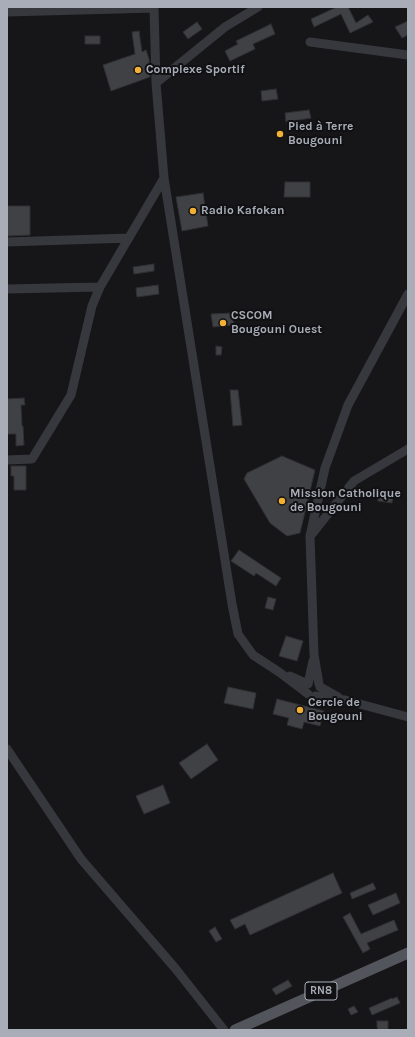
<!DOCTYPE html>
<html>
<head>
<meta charset="utf-8">
<style>
	body { margin:0 }
	#map { position:relative; width:415px; height:1037px; overflow:hidden; background:#161618; font-family:Karla,sans-serif }
	canvas { display:block }
	.frame { position:absolute; inset:0; border:8px solid #a8adb8; pointer-events:none }
</style>
</head>
<body>
<div id="map">
<canvas width="415" height="1037"></canvas>
<div class="frame"></div>
</div>
<script>
const g = document.querySelector('canvas').getContext('2d');
g.lineJoin = 'round';
function paint(path, color) {
  g.fillStyle = color;
  g.fill(path, 'evenodd');
}
function shape(rows) {
  const path = new Path2D();
  for (const r of rows) {
    path.moveTo(r[0], r[1]);
    for (let i = 2; i < r.length; i += 2) path.lineTo(r[i], r[i + 1]);
  }
  return path;
}
function stroke(path, color, width, dash) {
  g.strokeStyle = color;
  g.lineWidth = width;
  g.lineCap = dash ? 'butt' : 'round';
  g.setLineDash(dash || []);
  g.stroke(path);
}
function write(font, color, halo, rows, align = 'center') {
  g.font = font + ' Karla,sans-serif';
  g.lineWidth = 4;
  g.setLineDash([]);
  g.textBaseline = 'middle';
  g.strokeStyle = halo;
  g.fillStyle = color;
  for (const [text, x, y, turn = 0] of rows) {
    g.save();
    g.translate(x, y);
    g.rotate((+turn || 0) * Math.PI / 180);
    g.textAlign = isNaN(turn) ? turn : align;
    if (halo) g.strokeText(text, 0, 0);
    g.fillText(text, 0, 0);
    g.restore();
  }
}
const building = shape([
	[337,7,348,7,356,23,368,15,373,22,350,33,341,14,314,27,311,19,337,7],
	[408,21,408,35,402,38,395,27,408,21],
	[197,22,202,29,188,39,183,32,197,22],
	[271,24,275,34,253,44,255,49,230,61,225,51,238,44,236,41,271,24],
	[139,31,142,52,146,50,149,59,150,77,111,91,103,65,135,54,132,32,139,31],
	[85,36,100,36,100,44,85,44,85,36],
	[276,89,278,99,262,101,261,91,276,89],
	[309,110,311,118,286,122,285,113,309,110],
	[285,182,310,182,310,197,284,197,285,182],
	[203,193,208,226,182,231,176,197,203,193],
	[7,206,30,206,30,235,7,236,7,206],
	[154,264,154,271,134,274,133,267,154,264],
	[158,285,159,294,137,297,136,288,158,285],
	[232,313,234,325,213,327,211,314,232,313],
	[216,346,222,347,221,355,216,355,216,346],
	[230,390,238,390,242,425,233,426,230,390],
	[24,398,25,405,21,405,22,426,23,426,24,445,16,446,16,434,7,434,7,399,24,398],
	[282,456,315,470,300,533,287,536,270,523,244,479,247,473,282,456],
	[11,466,26,466,26,490,14,490,14,476,11,476,11,466],
	[378,493,393,495,392,503,378,501,378,493],
	[239,550,281,578,276,586,256,573,254,576,231,561,239,550],
	[268,597,276,599,273,610,265,608,268,597],
	[286,636,303,641,297,661,279,656,286,636],
	[228,687,256,693,253,709,224,703,228,687],
	[277,699,324,711,320,726,304,722,302,729,287,725,289,718,273,714,277,699],
	[207,744,218,760,191,779,179,763,207,744],
	[163,785,170,803,144,814,136,796,163,785],
	[333,873,342,893,250,935,245,924,235,929,230,920,333,873],
	[373,883,376,889,352,899,350,893,373,883],
	[396,893,400,903,373,915,368,905,396,893],
	[350,913,361,934,394,920,398,930,367,943,370,949,363,953,343,917,350,913],
	[215,927,222,939,216,942,209,931,215,927],
	[288,980,292,986,276,995,272,989,288,980],
	[397,997,400,1003,372,1015,369,1008,392,998,392,999,397,997],
	[354,1006,358,1012,351,1015,348,1009,354,1006],
	[377,1021,388,1021,388,1030,378,1030,377,1027,377,1021]
]);
paint(building, '#404145');
stroke(building, '#303034', 1);
stroke(shape([
	[154,7,156,83,164,178,232,604,238,634,253,655,279,672,308,694],
	[7,12,154,8],
	[310,42,408,55],
	[156,83,225,27,258,7],
	[7,242,129,238],
	[7,289,100,287],
	[7,460,32,459,71,395,92,306,100,287,164,178],
	[312,534,354,481,408,449],
	[290,676,308,684,313,661],
	[319,684,314,655,310,536,325,468,348,405,408,294],
	[320,687,338,697],
	[315,696,345,700,408,717],
	[7,749,81,859,175,968,224,1030]
]), '#37383d', 9);
stroke(shape([
	[235,1030,408,953]
]), '#53555c', 11);
for (const [x, y, r, color] of [
	[138,70,4,"#f2b134"],
	[280,134,4,"#f2b134"],
	[193,211,4,"#f2b134"],
	[223,323,4,"#f2b134"],
	[282,501,4,"#f2b134"],
	[300,710,4,"#f2b134"]
]) {
  const dot = new Path2D();
  dot.arc(x, y, r, 0, 2 * Math.PI);
  g.fillStyle = color;
  g.fill(dot);
  stroke(dot, '#111113', 1.5);
}
for (const [x, y, w] of [
	[321,991,32]
]) {
  const box = new Path2D();
  box.roundRect(x - w / 2, y - 9, w, 18, 3);
  g.fillStyle = '#111113';
  g.fill(box);
  stroke(box, '#a8adb8', 1);
}
write('bold 11px', '#a8adb8', null, [
	["RN8",321,991]
]);
write('bold 12px', '#a8adb8', '#111113', [
	["Complexe Sportif",146,70],
	["Pied à Terre",288,127],
	["Bougouni",288,141],
	["Radio Kafokan",201,211],
	["CSCOM",231,316],
	["Bougouni Ouest",231,330],
	["Mission Catholique",290,494],
	["de Bougouni",290,508],
	["Cercle de",308,703],
	["Bougouni",308,717]
], 'left');
</script>
</body>
</html>
